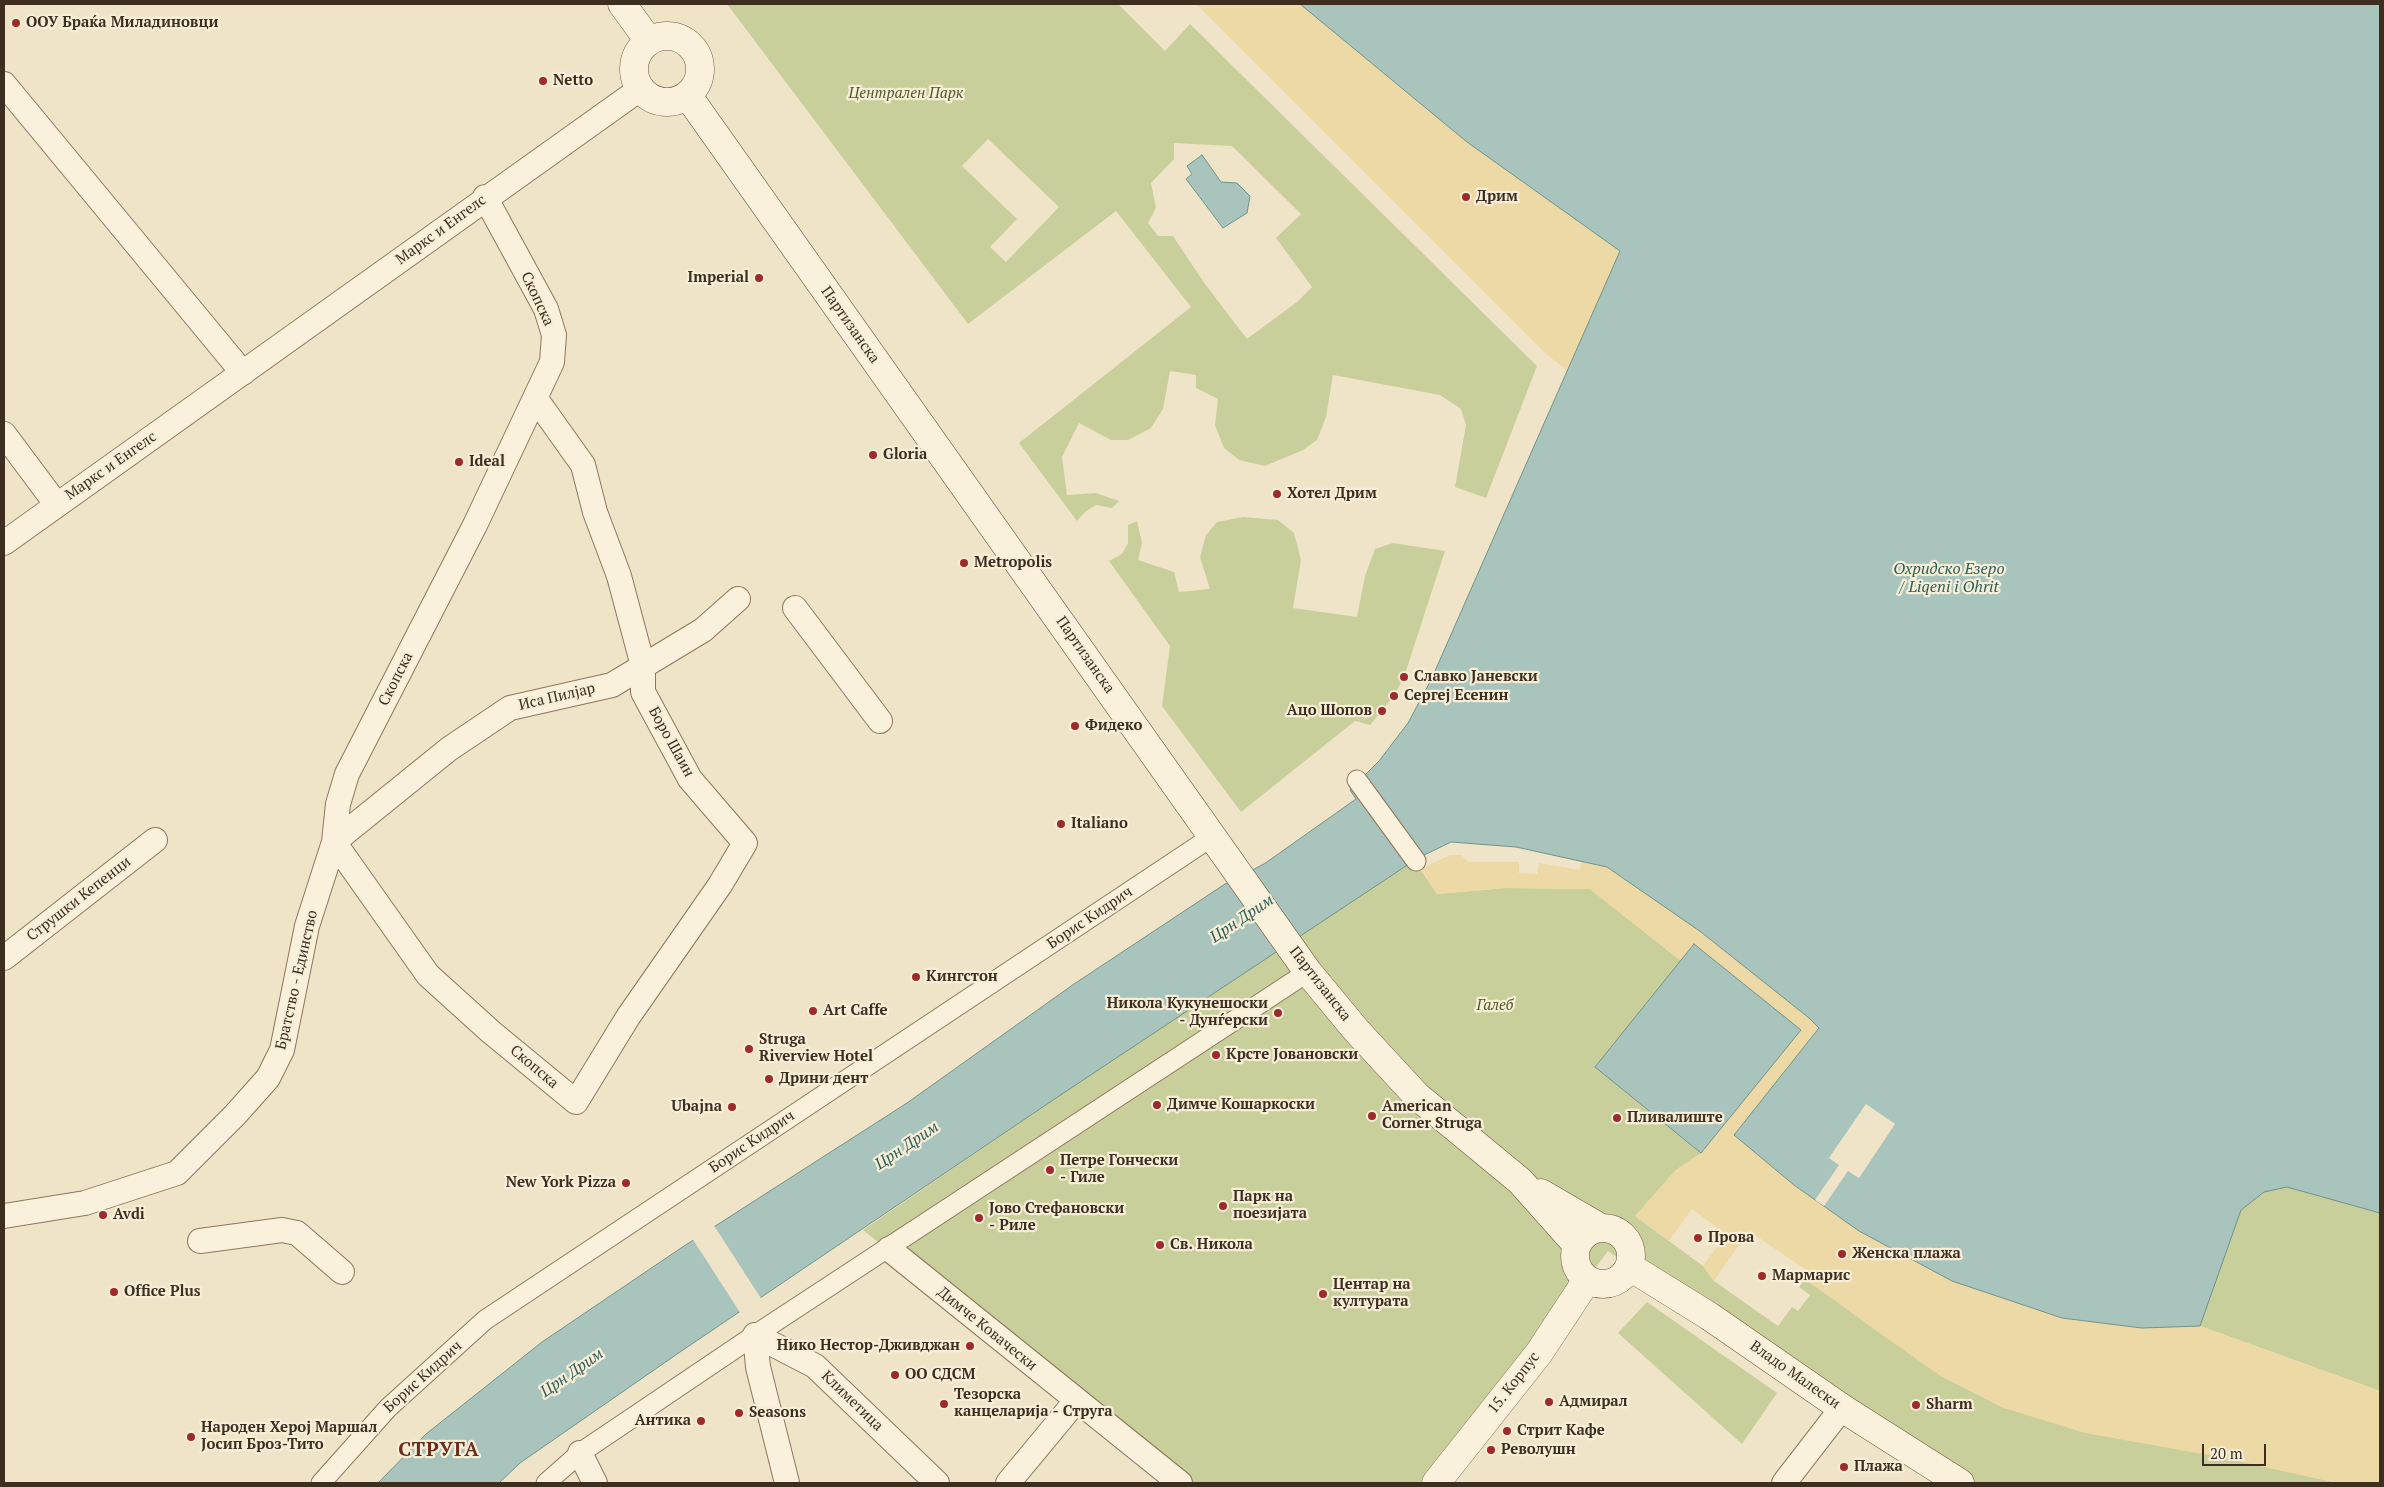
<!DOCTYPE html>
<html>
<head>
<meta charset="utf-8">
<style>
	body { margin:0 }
	#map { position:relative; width:2384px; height:1487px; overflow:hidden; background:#f0e4c8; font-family:"PT Serif",serif }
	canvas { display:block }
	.frame { position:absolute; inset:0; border:5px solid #3d2e20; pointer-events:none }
	.scale { position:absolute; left:2202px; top:1444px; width:64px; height:22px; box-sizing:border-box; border:2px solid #3d2e20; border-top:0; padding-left:6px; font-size:15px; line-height:18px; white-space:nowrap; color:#3d2e20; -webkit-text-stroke:4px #f7eed8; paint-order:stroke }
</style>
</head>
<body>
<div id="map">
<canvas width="2384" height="1487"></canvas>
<div class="frame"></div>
<div class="scale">20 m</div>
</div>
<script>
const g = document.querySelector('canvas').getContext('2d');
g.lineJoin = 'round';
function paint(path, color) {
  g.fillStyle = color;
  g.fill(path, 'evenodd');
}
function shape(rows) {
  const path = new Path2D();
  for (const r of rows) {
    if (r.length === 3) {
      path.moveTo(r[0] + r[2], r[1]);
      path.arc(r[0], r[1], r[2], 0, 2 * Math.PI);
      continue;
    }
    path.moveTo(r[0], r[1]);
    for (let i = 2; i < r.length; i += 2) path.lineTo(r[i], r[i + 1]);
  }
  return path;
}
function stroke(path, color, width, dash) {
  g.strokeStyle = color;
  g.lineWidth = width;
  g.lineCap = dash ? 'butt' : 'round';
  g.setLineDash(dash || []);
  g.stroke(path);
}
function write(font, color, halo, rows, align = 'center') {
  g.font = font + ' "PT Serif",serif';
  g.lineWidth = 4.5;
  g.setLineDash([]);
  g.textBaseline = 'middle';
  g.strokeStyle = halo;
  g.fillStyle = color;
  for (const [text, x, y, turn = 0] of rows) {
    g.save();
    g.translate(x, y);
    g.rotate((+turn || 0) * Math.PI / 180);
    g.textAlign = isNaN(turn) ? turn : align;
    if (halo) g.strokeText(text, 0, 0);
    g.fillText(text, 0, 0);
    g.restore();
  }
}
paint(shape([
	[727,4,1118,4,1165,51,1190,24,1537,366,1486,498,1455,487,1466,425,1461,409,1440,395,1333,375,1326,417,1317,440,1303,450,1265,466,1239,460,1224,448,1215,425,1218,399,1196,388,1196,375,1170,371,1163,409,1151,428,1128,440,1111,440,1079,423,1062,457,1067,495,1096,493,1119,501,1112,508,1096,505,1085,512,1077,521,1019,443,1191,307,1116,211,968,324],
	[988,139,1059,207,1006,262,990,247,1017,219,962,166],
	[1174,143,1232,146,1301,214,1276,238,1312,287,1297,302,1247,339,1205,284,1173,236,1158,236,1148,223,1156,208,1151,183,1174,159],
	[1243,517,1278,520,1294,533,1301,560,1293,608,1357,617,1365,576,1375,549,1393,543,1445,551,1404,677,1394,696,1370,725,1355,721,1241,812,1162,706,1170,646,1109,561,1122,554,1128,543,1128,525,1137,521,1142,543,1138,560,1174,572,1179,592,1210,589,1200,557,1206,535,1217,522],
	[2380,715,2380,1391,2200,1326,2177,1327],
	[1414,860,1437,894,1506,888,1590,889,1681,961,1595,1067,1701,1153,1676,1170,1635,1216,1703,1266,1714,1281,1778,1326,1792,1307,1798,1311,1810,1295,1799,1287,1805,1279,1941,1376,2004,1408,2338,1483,1960,1483,1630,1267,1608,1251,1436,1483,1180,1483,863,1230,1062,1094],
	[1647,1302,1777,1393,1742,1444,1618,1333]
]), '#c9cf9b');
paint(shape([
	[1196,4,1300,4,1467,142,1620,251,1567,371,1543,351],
	[1450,855,1461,855,1469,862,1519,862,1519,873,1537,874,1539,863,1580,870,1581,860,1607,867,1701,932,1809,1018,1819,1028,1734,1135,1794,1185,1859,1231,1952,1281,2062,1318,2142,1328,2200,1326,2380,1391,2380,1483,2338,1483,2214,1456,2085,1433,2004,1408,1941,1376,1885,1337,1805,1279,1809,1272,1749,1231,1714,1281,1703,1266,1726,1234,1692,1209,1669,1241,1635,1216,1676,1170,1701,1153,1801,1030,1694,944,1681,961,1590,889,1506,888,1437,894,1421,869]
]), '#ecd9a5');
const water = shape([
	[1300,4,2380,4,2380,1213,2287,1187,2264,1192,2241,1210,2200,1326,2142,1328,2062,1318,1952,1281,1859,1231,1794,1185,1734,1135,1819,1028,1809,1018,1701,932,1607,867,1516,847,1451,842,1418,858,1062,1094,680,1352,520,1463,499,1483,378,1483,426,1434,542,1342,681,1248,907,1103,1074,984,1225,884,1264,864,1356,799,1350,790,1379,761,1408,723,1431,680,1620,251,1467,142,1300,4],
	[1202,155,1221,182,1237,183,1250,196,1247,213,1223,228,1186,179,1192,174,1187,166,1202,155],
	[1694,944,1801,1030,1701,1153,1595,1067,1694,944]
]);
paint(water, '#a9c4bc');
stroke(water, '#6f938a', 1);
paint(shape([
	[1866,1104,1895,1124,1859,1178,1848,1171,1824,1206,1815,1200,1839,1165,1829,1158],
	[713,1224,762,1300,741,1314,692,1238]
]), '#f0e4c8');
const pedestrian = shape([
	[1357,780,1416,861],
	[321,1483,388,1408,485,1320,1213,836],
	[546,1483,580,1453,755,1335,1308,972]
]);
const minor = shape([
	[4,84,243,373],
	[485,197,546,309,554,335,552,362,475,525,347,774,338,804,334,842,428,975,491,1032,576,1102,628,1017,720,885,745,843,690,779,643,692,643,666,619,576,595,512,583,465,536,399],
	[4,434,57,505],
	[4,543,640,89],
	[795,608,880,721],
	[4,958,155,840],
	[4,1216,85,1203,177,1173,235,1115,268,1078,282,1050,307,926,334,842,449,749,510,708,612,685,703,630,738,599],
	[200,1241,282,1230,297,1233,342,1272],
	[889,1249,1180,1483],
	[755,1335,815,1366,937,1483],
	[755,1335,758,1367,787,1483],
	[580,1453,595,1483],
	[1008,1483,1076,1401],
	[1784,1483,1842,1408]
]);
const tertiary = shape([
	[1436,1483,1539,1353,1587,1280]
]);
const secondary = shape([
	[622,4,649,41],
	[667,69,33],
	[688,96,1308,972,1356,1030,1417,1096,1520,1181,1577,1245],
	[1541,1193,1601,1228],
	[1603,1256,28],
	[1630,1267,1709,1316,1842,1408,1960,1483]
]);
stroke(pedestrian, '#8d765c', 21);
stroke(minor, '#8d765c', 26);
stroke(tertiary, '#8d765c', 29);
stroke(secondary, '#6f573f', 29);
stroke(pedestrian, '#faf1dc', 19);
stroke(minor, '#faf1dc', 24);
stroke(tertiary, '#faf1dc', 28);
stroke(secondary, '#faf1dc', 28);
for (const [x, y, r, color] of [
	[16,23,5,"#9e2a2b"],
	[543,81,5,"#9e2a2b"],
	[1466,197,5,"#9e2a2b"],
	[759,278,5,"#9e2a2b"],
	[873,455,5,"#9e2a2b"],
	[459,462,5,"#9e2a2b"],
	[1277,494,5,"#9e2a2b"],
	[964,563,5,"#9e2a2b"],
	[1404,677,5,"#9e2a2b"],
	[1394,696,5,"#9e2a2b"],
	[1382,711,5,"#9e2a2b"],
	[1075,726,5,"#9e2a2b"],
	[1061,824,5,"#9e2a2b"],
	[916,977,5,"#9e2a2b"],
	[813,1011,5,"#9e2a2b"],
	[1278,1013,5,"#9e2a2b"],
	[749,1049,5,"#9e2a2b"],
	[1216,1055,5,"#9e2a2b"],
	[769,1079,5,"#9e2a2b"],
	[1157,1105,5,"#9e2a2b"],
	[732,1107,5,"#9e2a2b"],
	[1372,1116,5,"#9e2a2b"],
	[1617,1118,5,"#9e2a2b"],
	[1050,1170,5,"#9e2a2b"],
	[626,1183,5,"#9e2a2b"],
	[1223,1206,5,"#9e2a2b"],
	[103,1215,5,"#9e2a2b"],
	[979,1218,5,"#9e2a2b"],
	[1698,1238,5,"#9e2a2b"],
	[1160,1245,5,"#9e2a2b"],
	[1842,1254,5,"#9e2a2b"],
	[1762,1276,5,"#9e2a2b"],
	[114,1292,5,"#9e2a2b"],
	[1323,1294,5,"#9e2a2b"],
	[970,1346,5,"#9e2a2b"],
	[895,1375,5,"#9e2a2b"],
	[1549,1402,5,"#9e2a2b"],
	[944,1404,5,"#9e2a2b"],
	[1916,1405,5,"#9e2a2b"],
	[739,1413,5,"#9e2a2b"],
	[701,1421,5,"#9e2a2b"],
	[1507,1431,5,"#9e2a2b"],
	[191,1437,5,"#9e2a2b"],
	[1491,1450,5,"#9e2a2b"],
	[1844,1467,5,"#9e2a2b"]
]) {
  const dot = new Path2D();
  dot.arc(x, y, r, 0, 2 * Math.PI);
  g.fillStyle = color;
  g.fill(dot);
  stroke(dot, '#f7eed8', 2);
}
write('bold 15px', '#3d2e20', '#f7eed8', [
	["ООУ Браќа Миладиновци",26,23],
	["Netto",553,81],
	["Дрим",1476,197],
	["Imperial",749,278,"right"],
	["Gloria",883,455],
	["Ideal",469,462],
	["Хотел Дрим",1287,494],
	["Metropolis",974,563],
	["Славко Јаневски",1414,677],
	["Сергеј Есенин",1404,696],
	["Ацо Шопов",1372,711,"right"],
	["Фидеко",1085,726],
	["Italiano",1071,824],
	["Кингстон",926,977],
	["Никола Кукунешоски",1268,1004,"right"],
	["- Дунѓерски",1268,1021,"right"],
	["Art Caffe",823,1011],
	["Struga",759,1040],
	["Riverview Hotel",759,1057],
	["Крсте Јовановски",1226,1055],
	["Дрини дент",779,1079],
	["Димче Кошаркоски",1167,1105],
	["Ubajna",722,1107,"right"],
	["American",1382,1107],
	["Corner Struga",1382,1124],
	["Пливалиште",1627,1118],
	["Петре Гончески",1060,1161],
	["- Гиле",1060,1178],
	["New York Pizza",616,1183,"right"],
	["Парк на",1233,1197],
	["поезијата",1233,1214],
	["Јово Стефановски",989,1209],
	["- Риле",989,1226],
	["Avdi",113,1215],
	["Прова",1708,1238],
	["Св. Никола",1170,1245],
	["Женска плажа",1852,1254],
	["Мармарис",1772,1276],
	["Центар на",1333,1285],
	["културата",1333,1302],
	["Office Plus",124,1292],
	["Нико Нестор-Дживджан",960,1346,"right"],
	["ОО СДСМ",905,1375],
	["Тезорска",954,1395],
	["канцеларија - Струга",954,1412],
	["Адмирал",1559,1402],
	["Sharm",1926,1405],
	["Seasons",749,1413],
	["Aнтика",691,1421,"right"],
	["Народен Херој Маршал",201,1428],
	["Јосип Броз-Тито",201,1445],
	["Стрит Кафе",1517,1431],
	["Револушн",1501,1450],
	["Плажа",1854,1467]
], 'left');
write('italic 15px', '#4d5a26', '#f7eed8', [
	["Централен Парк",906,94],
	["Галеб",1495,1006]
]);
write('15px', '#3d2e20', '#f7eed8', [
	["Маркс и Енгелс",441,230,-36],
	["Скопска",537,299,65],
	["Партизанска",850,325,55],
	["Маркс и Енгелс",111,466,-35],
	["Партизанска",1085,655,55],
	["Скопска",396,679,-63],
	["Иса Пилјар",557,697,-13],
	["Боро Шаин",671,742,61],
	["Струшки Кепенци",79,899,-38],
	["Борис Кидрич",1090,918,-34],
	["Братство - Единство",297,980,-77],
	["Партизанска",1320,984,52],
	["Скопска",534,1067,40],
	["Борис Кидрич",752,1142,-34],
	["Димче Ковачески",987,1329,39],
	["Владо Малески",1795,1375,35],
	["Борис Кидрич",423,1377,-42],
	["15. Корпус",1514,1383,-52],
	["Климетица",852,1401,44]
]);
write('italic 16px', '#2f5d5a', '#f7eed8', [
	["Охридско Езеро",1949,569],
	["/ Liqeni i Ohrit",1949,587],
	["Црн Дрим",1242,919,-34],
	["Црн Дрим",907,1146,-34],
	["Црн Дрим",572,1373,-35]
]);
g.letterSpacing = '1px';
write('bold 20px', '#6b2e1e', '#f7eed8', [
	["СТРУГА",439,1450]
]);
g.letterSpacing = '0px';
</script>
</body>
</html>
